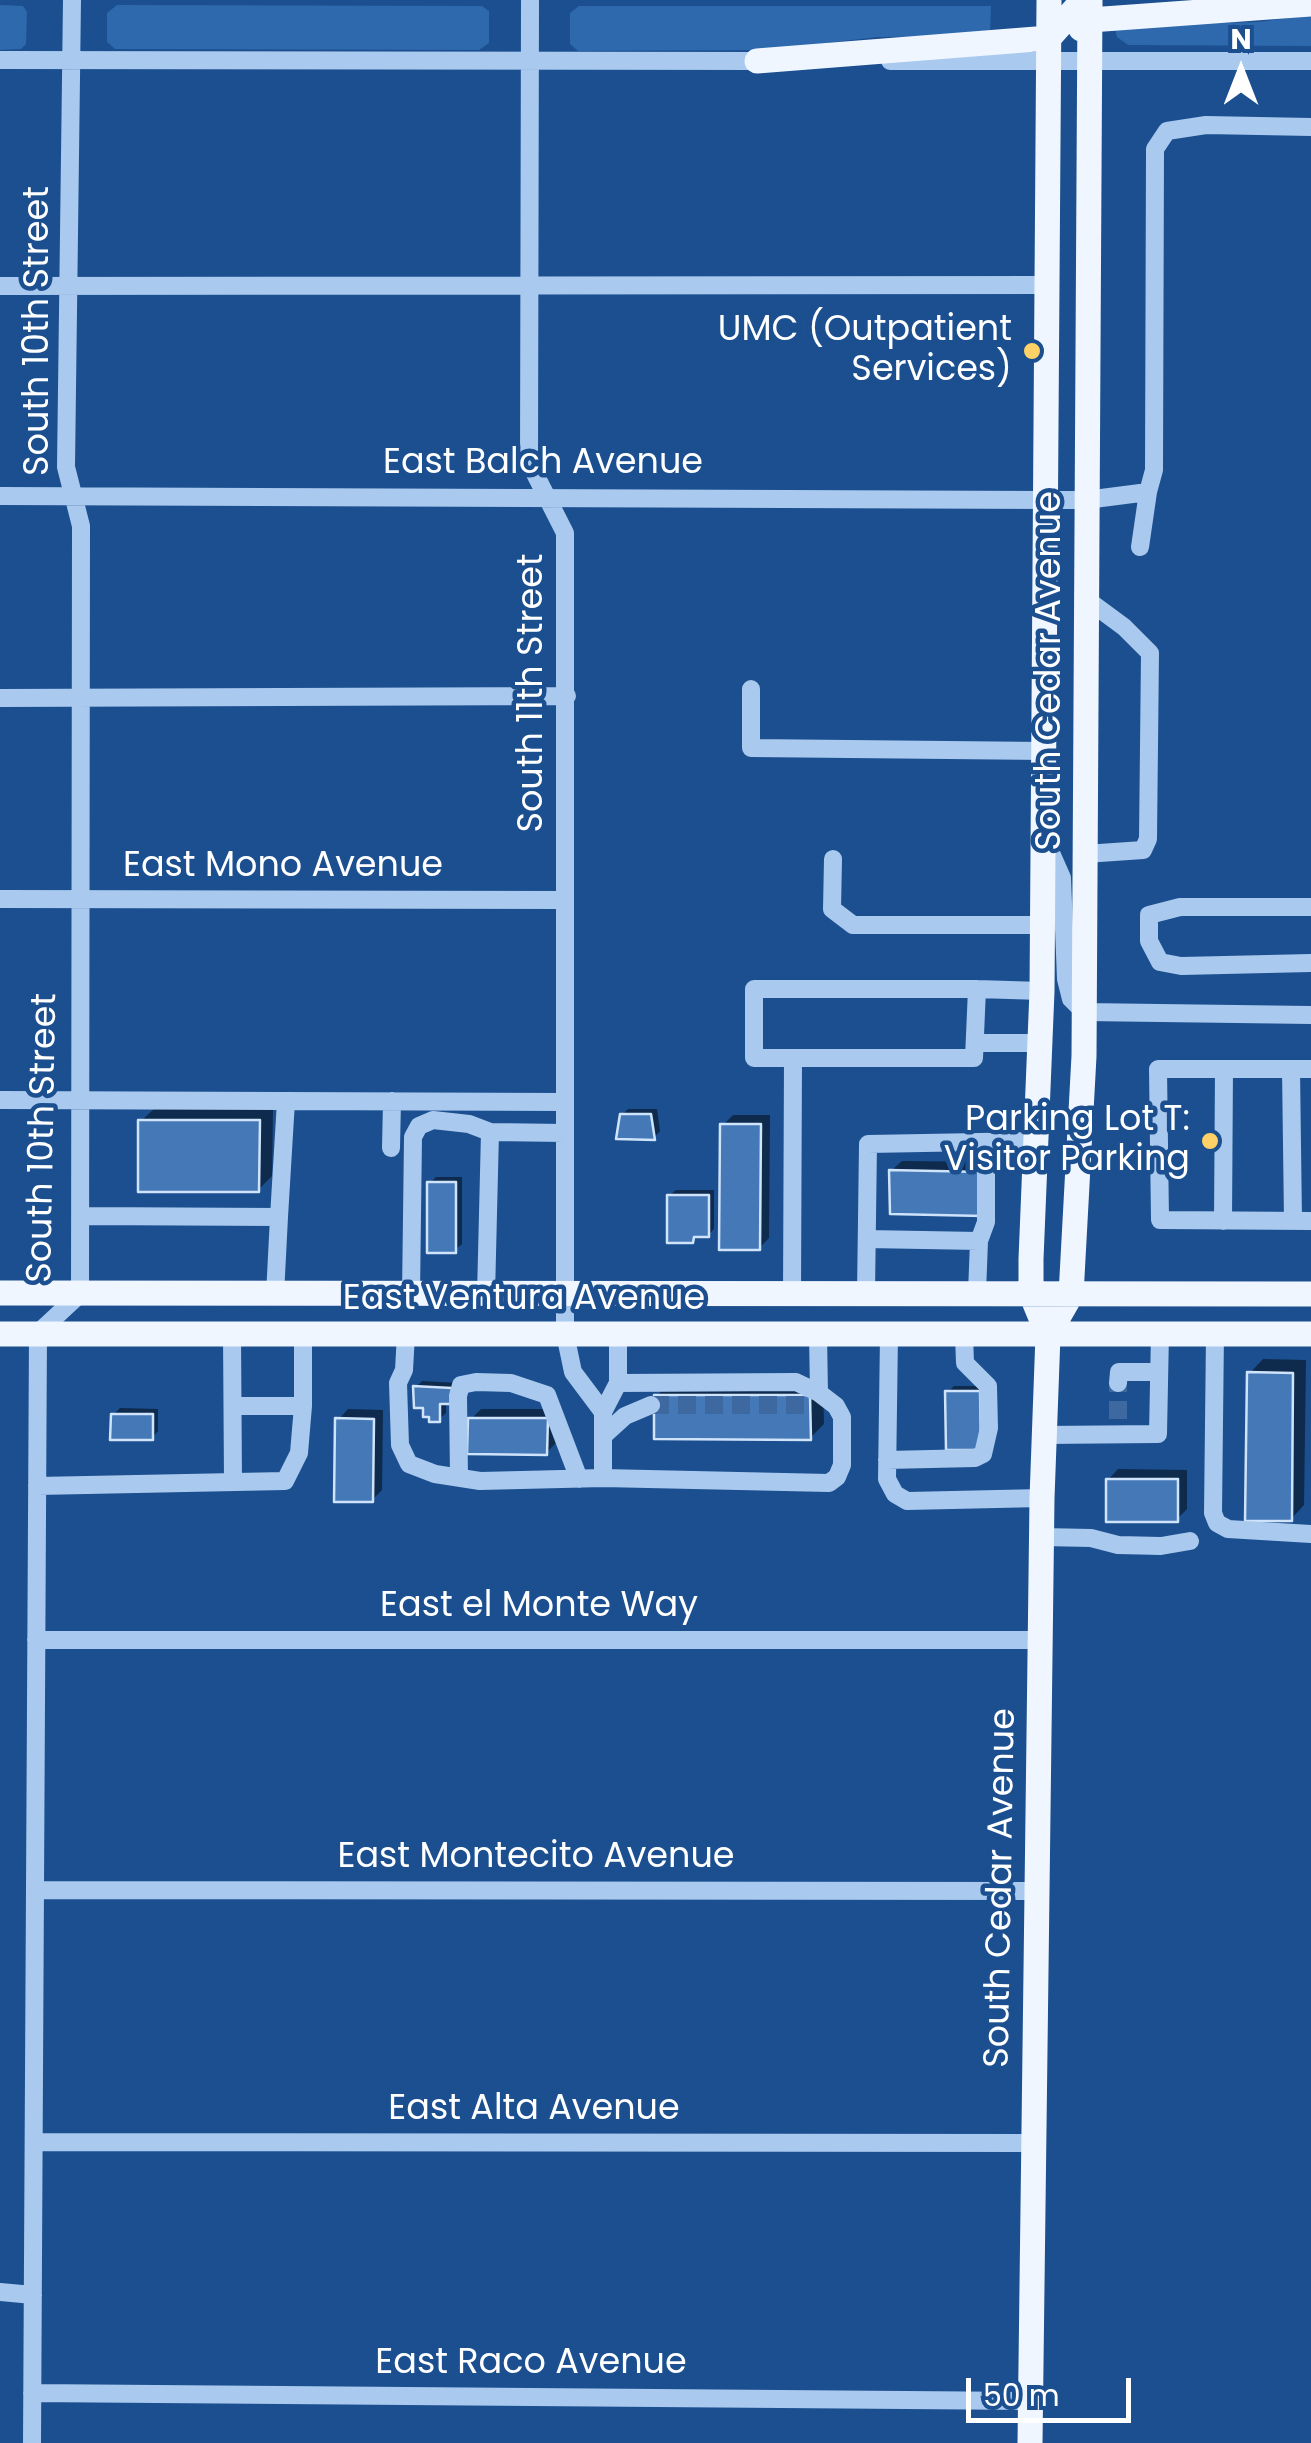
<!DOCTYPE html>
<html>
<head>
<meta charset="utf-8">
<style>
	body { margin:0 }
	#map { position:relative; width:1311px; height:2443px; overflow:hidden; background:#1b4f8f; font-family:Poppins,sans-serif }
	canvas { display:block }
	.north { position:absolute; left:1191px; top:20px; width:100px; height:100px; -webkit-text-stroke:8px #1b4f8f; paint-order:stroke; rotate:0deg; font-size:28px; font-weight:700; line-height:40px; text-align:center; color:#fff }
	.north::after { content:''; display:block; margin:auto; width:35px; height:45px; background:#fff; clip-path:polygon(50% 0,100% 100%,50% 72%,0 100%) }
	.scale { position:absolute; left:966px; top:2378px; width:165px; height:45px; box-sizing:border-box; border:5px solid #fff; border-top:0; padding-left:12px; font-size:30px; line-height:35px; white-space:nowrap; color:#fff; -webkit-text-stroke:8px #1b4f8f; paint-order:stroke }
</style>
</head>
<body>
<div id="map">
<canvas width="1311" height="2443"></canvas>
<div class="north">N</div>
<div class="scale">50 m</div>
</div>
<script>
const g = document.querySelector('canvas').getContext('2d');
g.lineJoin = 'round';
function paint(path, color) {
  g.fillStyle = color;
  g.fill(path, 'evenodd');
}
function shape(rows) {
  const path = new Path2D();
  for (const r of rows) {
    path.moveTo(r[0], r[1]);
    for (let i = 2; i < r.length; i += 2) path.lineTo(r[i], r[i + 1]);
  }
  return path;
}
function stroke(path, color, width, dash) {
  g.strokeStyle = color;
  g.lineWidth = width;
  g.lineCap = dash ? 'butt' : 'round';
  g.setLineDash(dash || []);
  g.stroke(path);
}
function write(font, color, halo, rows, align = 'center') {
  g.font = font + ' Poppins,sans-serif';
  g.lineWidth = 9;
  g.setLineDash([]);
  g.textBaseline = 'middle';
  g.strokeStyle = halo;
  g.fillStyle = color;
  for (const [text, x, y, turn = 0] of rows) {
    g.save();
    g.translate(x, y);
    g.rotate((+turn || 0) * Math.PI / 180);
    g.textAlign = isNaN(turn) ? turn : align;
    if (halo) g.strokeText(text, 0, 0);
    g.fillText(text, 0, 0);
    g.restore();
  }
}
paint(shape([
	[0,5,23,6,27,12,26,44,21,49,0,50],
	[117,5,482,6,489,11,489,43,479,50,115,49,107,42,107,13],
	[579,6,991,6,990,36,878,37,767,50,578,51,570,44,570,13],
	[1311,15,1311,46,1128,45,1117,37,1114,26,1258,22]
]), '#2e69ad');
paint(shape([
	[155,1108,273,1108,272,1176,258,1190,141,1121],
	[628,1109,657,1109,660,1131,654,1138,622,1115],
	[733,1115,770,1115,769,1238,759,1248,723,1125],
	[902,1161,992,1162,992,1203,891,1171],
	[436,1177,462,1177,462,1244,455,1250,430,1183],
	[676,1190,714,1190,714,1229,708,1235,698,1235,692,1241,669,1196],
	[1263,1359,1306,1360,1304,1505,1291,1519,1250,1373],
	[422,1381,458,1383,446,1401,446,1413,439,1419,425,1406,416,1387],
	[670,1382,823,1383,824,1424,810,1438,657,1396],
	[954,1386,986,1386,949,1447,948,1392],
	[120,1408,158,1409,158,1431,152,1438,113,1415],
	[348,1409,383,1410,382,1490,372,1500,338,1420],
	[481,1409,557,1409,557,1442,546,1453,471,1419],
	[1118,1469,1187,1470,1187,1509,1177,1519,1108,1480]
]), '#0007');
const building = shape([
	[620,1114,651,1114,655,1140,616,1139,620,1114],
	[138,1120,260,1120,259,1192,138,1192,138,1120],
	[720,1124,761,1124,760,1250,719,1250,720,1124],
	[889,1170,983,1172,983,1216,890,1214,889,1170],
	[427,1182,456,1182,456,1253,427,1253,427,1182],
	[667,1195,709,1195,709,1237,694,1237,693,1243,667,1243,667,1195],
	[1247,1372,1293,1373,1292,1521,1245,1521,1247,1372],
	[413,1386,452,1388,452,1404,440,1404,440,1422,429,1422,429,1417,423,1417,423,1408,414,1408,413,1386],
	[945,1391,980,1391,981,1450,946,1450,945,1391],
	[654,1395,810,1395,811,1440,654,1439,654,1395],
	[111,1414,153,1414,153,1440,110,1440,111,1414],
	[335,1418,374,1419,373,1502,334,1502,335,1418],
	[468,1418,548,1418,547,1455,467,1454,468,1418],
	[1106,1479,1178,1479,1178,1522,1106,1522,1106,1479]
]);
paint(building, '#4478b7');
stroke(building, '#cfe3fa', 2.5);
stroke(shape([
	[651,1405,807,1405],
	[1118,1419,1118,1383]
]), '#3d69a0', 18, [18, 9]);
stroke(shape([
	[530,0,529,462,565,533,565,1334,573,1372,603,1412],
	[0,60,764,61],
	[890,61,1311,61],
	[0,286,1048,285],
	[0,496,1047,500,1086,500,1148,492,1154,470,1155,149,1167,131,1206,125,1311,127],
	[1140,547,1148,492],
	[751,689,751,748,1045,751],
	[0,698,567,696],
	[1047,844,1062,878,1066,979,1071,999,1084,1012,1311,1015],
	[1085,854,1143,850,1148,839,1150,653,1124,627,1086,599],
	[833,859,832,909,853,925,1043,925],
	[0,899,565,900],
	[1311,907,1180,907,1149,915,1149,941,1160,962,1181,966,1311,963],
	[977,989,974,1058,754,1058,754,989,977,989,1042,991],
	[975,1043,1039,1043],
	[1291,1069,1293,1221],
	[1311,1069,1158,1069,1160,1220,1311,1221],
	[0,1100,565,1102],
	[391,1148,392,1101],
	[81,1216,279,1217,275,1295],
	[279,1217,286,1101],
	[1223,1221,1224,1069],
	[867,1239,979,1241],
	[792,1293,793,1058],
	[866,1293,868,1144,1035,1141],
	[977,1293,979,1241,986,1222,986,1142],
	[411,1295,413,1137,419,1126,433,1120,469,1124,490,1132],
	[486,1295,490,1132,565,1133],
	[1215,1333,1213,1513,1217,1523,1228,1529,1311,1534],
	[232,1334,233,1482],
	[406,1334,404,1370,398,1383,400,1445,409,1464,435,1474,480,1481,603,1478,829,1483,837,1477,842,1465,842,1417,836,1406,819,1393,796,1382,618,1383],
	[818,1335,819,1393],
	[889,1335,887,1479,895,1494,907,1501,1042,1498],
	[1118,1383,1119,1372,1159,1372],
	[233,1406,303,1406],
	[1044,1435,1158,1434,1160,1333],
	[603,1436,625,1416,651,1405],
	[887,1460,975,1458,983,1454,989,1428,988,1386,965,1363,964,1335],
	[459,1477,458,1396,461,1385,476,1382,511,1383,547,1395,579,1479],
	[603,1478,603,1412,618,1383,618,1335],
	[37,1486,285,1481,299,1453,303,1406,303,1334],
	[1042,1537,1091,1538,1118,1545,1161,1546,1190,1541],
	[36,1640,1041,1640],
	[35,1890,1037,1891],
	[34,2142,1034,2143],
	[0,2292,33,2295],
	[32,2393,1030,2401],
	[32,2443,38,1333,80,1294,81,526,66,467,72,0]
]), '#a9c9ee', 18);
stroke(shape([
	[1081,29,1090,20,1311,4],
	[757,61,1049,38,1083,0],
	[0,1293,1311,1294],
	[0,1334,1311,1334],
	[1048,1335,1071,1295,1084,1056,1090,0],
	[1030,2443,1042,1498,1048,1335,1031,1294,1031,1259,1042,991,1049,0]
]), '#f0f6ff', 25);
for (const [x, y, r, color] of [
	[1032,351,10,"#ffd166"],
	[1210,1141,10,"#ffd166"]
]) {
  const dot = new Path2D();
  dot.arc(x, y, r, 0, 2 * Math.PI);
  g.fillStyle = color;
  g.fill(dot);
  stroke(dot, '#1b4f8f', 4);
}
write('35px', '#fff', '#1b4f8f', [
	["South 10th Street",39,331,-90],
	["East Balch Avenue",543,464],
	["South Cedar Avenue",1051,671,-90],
	["South 11th Street",533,693,-90],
	["East Mono Avenue",283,867],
	["South 10th Street",44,1138,-89],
	["East Ventura Avenue",524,1300],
	["East el Monte Way",539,1607],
	["East Montecito Avenue",536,1858],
	["South Cedar Avenue",1002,1888,-89],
	["East Alta Avenue",534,2110],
	["East Raco Avenue",531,2364]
]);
write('35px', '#fff', '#1b4f8f', [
	["UMC (Outpatient",1012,331],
	["Services)",1012,371],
	["Parking Lot T:",1190,1121],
	["Visitor Parking",1190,1161]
], 'right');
</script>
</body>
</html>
